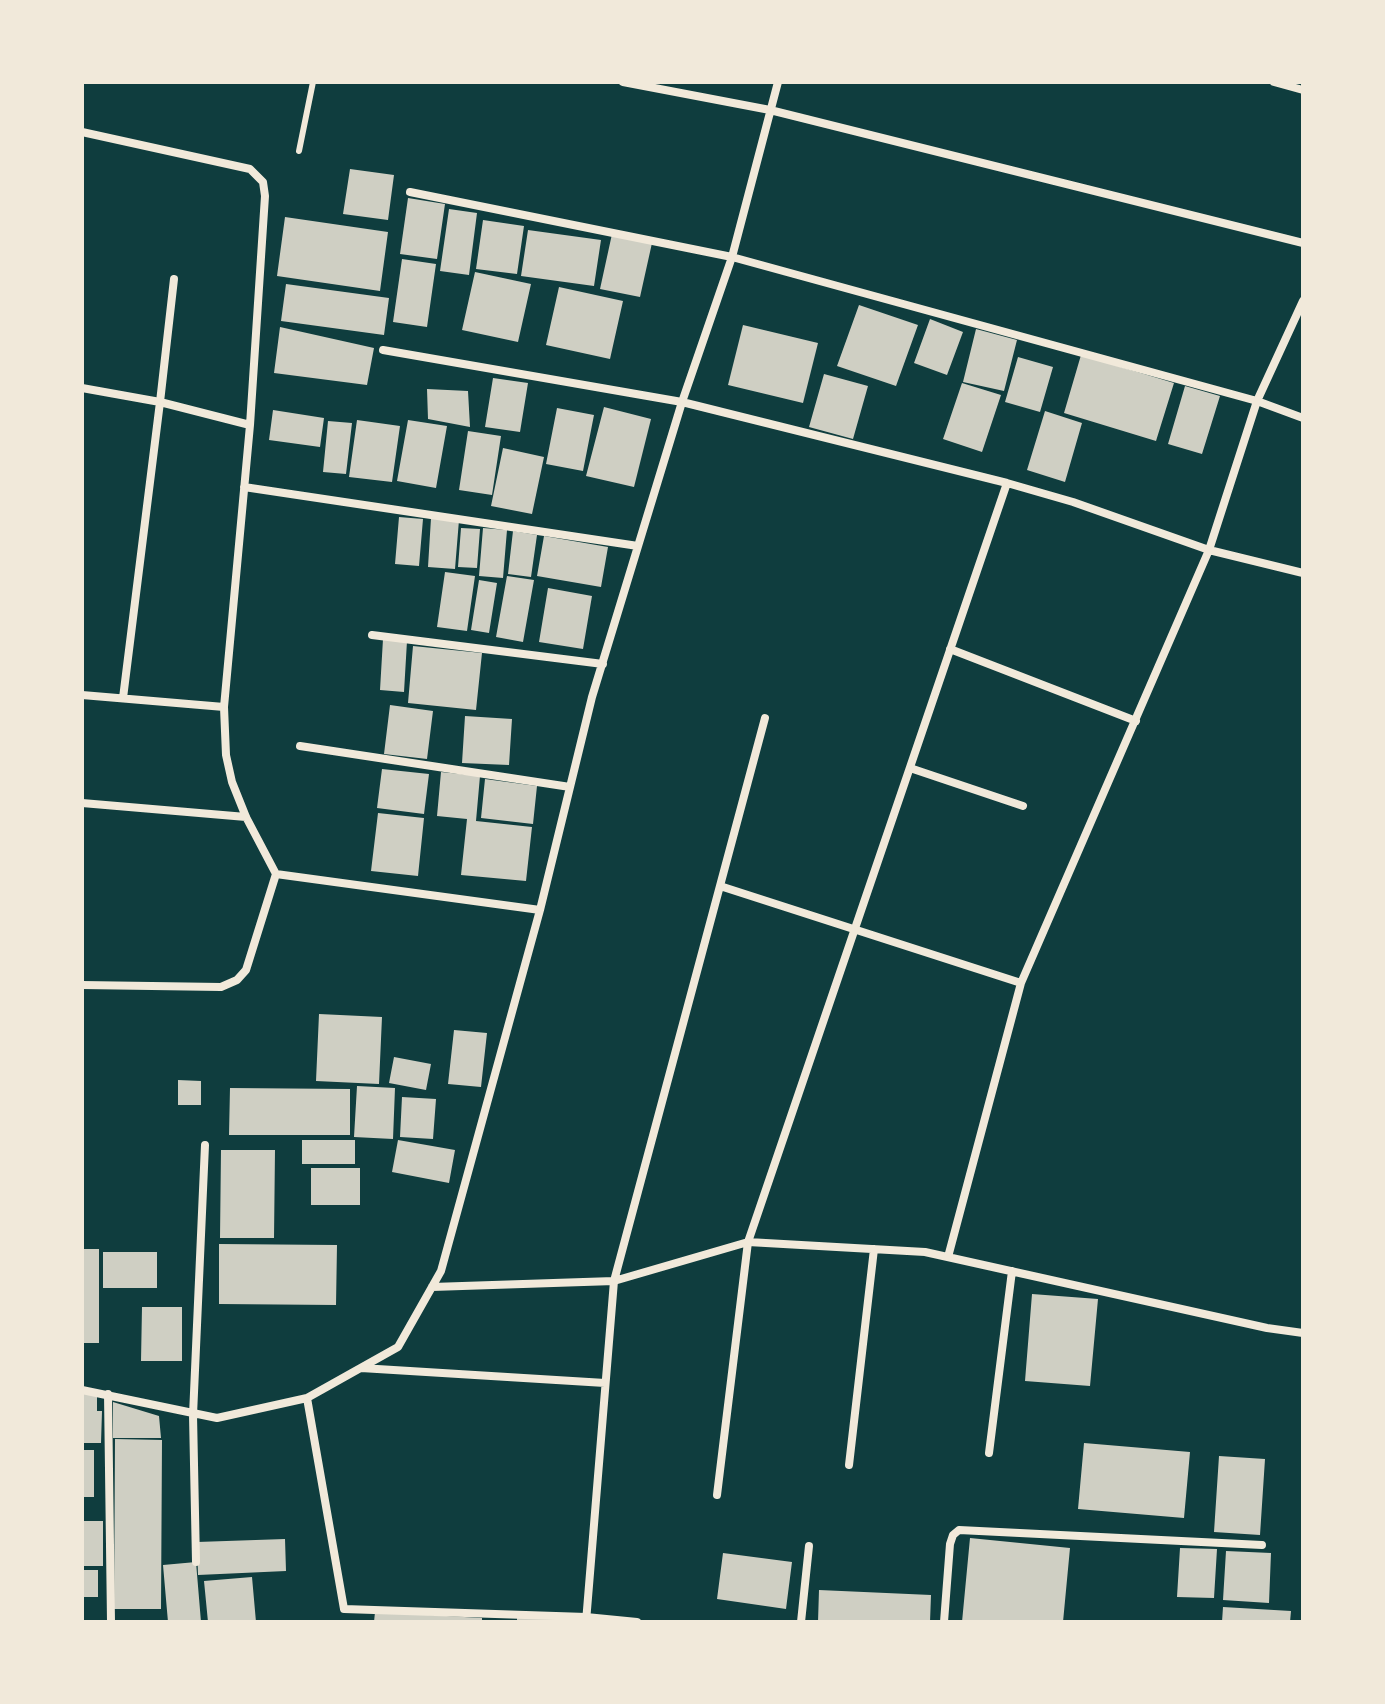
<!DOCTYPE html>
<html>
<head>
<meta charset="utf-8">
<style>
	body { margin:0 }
	#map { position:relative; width:1385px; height:1704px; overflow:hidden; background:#0f3d3e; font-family:"PT Sans",sans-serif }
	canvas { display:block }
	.frame { position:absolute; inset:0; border:84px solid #f1e9da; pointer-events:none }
</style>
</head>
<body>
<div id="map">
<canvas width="1385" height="1704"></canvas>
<div class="frame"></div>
</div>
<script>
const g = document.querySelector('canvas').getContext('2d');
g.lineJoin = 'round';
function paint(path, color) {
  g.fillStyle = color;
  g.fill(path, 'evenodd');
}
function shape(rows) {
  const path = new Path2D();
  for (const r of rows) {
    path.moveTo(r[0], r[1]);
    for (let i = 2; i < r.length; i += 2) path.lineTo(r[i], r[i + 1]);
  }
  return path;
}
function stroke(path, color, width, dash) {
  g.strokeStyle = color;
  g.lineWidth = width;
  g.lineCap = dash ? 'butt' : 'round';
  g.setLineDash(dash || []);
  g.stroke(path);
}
paint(shape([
	[350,169,394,175,388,220,343,214],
	[408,198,445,204,437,259,400,254],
	[449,209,477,213,469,275,440,271],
	[285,217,388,232,380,291,277,276],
	[483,220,524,226,517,274,476,269],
	[528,230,601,240,594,286,521,276],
	[612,234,652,243,640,297,600,289],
	[402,259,436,264,427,327,393,322],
	[475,272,531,284,518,342,462,330],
	[286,284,389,298,384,335,281,321],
	[559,287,623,301,610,359,546,345],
	[859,305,918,325,896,386,837,366],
	[930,319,963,332,947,375,914,363],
	[743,325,818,343,803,403,728,385],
	[280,327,374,348,367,385,274,373],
	[976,329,1017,340,1004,391,963,382],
	[1081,355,1174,383,1156,441,1064,413],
	[1018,357,1053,367,1040,412,1005,402],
	[824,374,868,386,853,439,809,427],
	[493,378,528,383,520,432,485,427],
	[962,383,1001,395,982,452,943,439],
	[1185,386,1220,396,1202,454,1168,444],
	[427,389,468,391,470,427,428,419],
	[604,407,651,419,634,487,586,476],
	[557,408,594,415,583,471,546,464],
	[273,410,324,418,320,447,269,440],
	[1045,411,1082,423,1065,482,1027,470],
	[357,420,400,426,392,482,349,477],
	[408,420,447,426,436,488,397,481],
	[328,421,352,423,346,474,323,472],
	[468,431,501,436,492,495,459,490],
	[503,448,544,457,532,514,491,506],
	[399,517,423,519,419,566,395,564],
	[431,518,459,520,455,569,428,567],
	[461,528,480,529,477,568,458,567],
	[483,528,507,530,503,578,479,576],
	[513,531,537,535,531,577,508,574],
	[544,536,608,547,601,587,537,576],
	[445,572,475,576,467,631,437,627],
	[507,576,534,580,523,642,496,637],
	[479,580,497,583,489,633,471,630],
	[548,588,592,596,583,649,539,642],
	[383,639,407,641,404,692,380,690],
	[413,646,482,653,476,710,408,703],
	[390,705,433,711,427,759,384,754],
	[465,716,512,719,509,765,462,763],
	[382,769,429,774,424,814,377,808],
	[441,772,480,776,476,821,532,827,526,881,461,875,467,819,437,816],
	[485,779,537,786,533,824,481,818],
	[378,813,424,818,418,876,371,871],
	[319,1014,382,1017,379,1084,316,1081],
	[454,1030,487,1033,481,1087,448,1084],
	[394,1057,431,1064,426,1090,389,1083],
	[178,1080,201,1081,201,1105,178,1105],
	[357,1086,395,1088,393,1139,354,1137],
	[230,1088,350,1089,350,1135,229,1135],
	[402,1097,436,1099,433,1139,400,1137],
	[302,1140,355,1140,355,1164,302,1164],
	[398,1140,455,1150,449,1183,392,1172],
	[221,1150,275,1150,274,1238,220,1238],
	[311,1168,360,1168,360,1205,311,1205],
	[219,1244,337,1245,336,1305,219,1304],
	[82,1249,99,1249,99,1343,82,1343],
	[103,1252,157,1252,157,1288,103,1288],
	[1032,1294,1098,1299,1090,1386,1025,1381],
	[142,1307,182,1307,182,1361,141,1361],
	[82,1393,97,1393,97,1411,102,1411,101,1443,82,1443],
	[113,1402,159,1416,161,1438,113,1438],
	[115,1439,162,1440,161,1609,114,1609],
	[1084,1443,1190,1452,1184,1518,1078,1509],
	[82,1450,94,1450,94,1497,82,1497],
	[1219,1456,1265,1459,1260,1535,1214,1532],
	[82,1521,103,1521,103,1566,82,1566],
	[970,1538,1070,1548,1063,1622,962,1622],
	[285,1539,286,1571,198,1575,197,1542],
	[1180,1548,1217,1549,1214,1598,1177,1597],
	[1226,1551,1271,1553,1269,1603,1223,1600],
	[723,1553,792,1562,786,1609,717,1599],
	[196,1562,201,1622,168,1622,163,1565],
	[82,1570,98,1570,98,1597,82,1597],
	[252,1577,256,1622,208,1622,204,1581],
	[819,1590,931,1595,930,1622,818,1622],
	[1223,1607,1291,1611,1290,1622,1222,1622],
	[375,1612,482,1618,482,1622,374,1622],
	[517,1616,576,1620,576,1622,517,1622]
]), '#cfcfc3');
stroke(shape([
	[299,151,313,82]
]), '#f1e9da', 6);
stroke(shape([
	[623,82,770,110,1303,243],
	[1274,82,1303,90],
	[82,132,250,169,263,182,265,196,250,425,224,707,226,755,232,782,246,817,276,874,540,910],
	[410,192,732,257,1257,401,1303,418],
	[174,279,160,402,250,425],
	[383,350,682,402,1007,483,1073,502,1209,550,1303,573],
	[82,388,160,402,123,698],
	[244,487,638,546],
	[372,635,603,664],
	[950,649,1136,721],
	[82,695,224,707],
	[300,746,570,787],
	[910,768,1023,806],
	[82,803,246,817],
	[720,886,1021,983],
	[82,985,221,987,237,980,246,970,276,874],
	[948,1257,1021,983,1209,550,1257,401,1303,301],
	[432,1287,614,1281,765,718],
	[361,1368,605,1383],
	[82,1390,217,1418,307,1398,398,1347,441,1271,540,910,592,697,682,402,732,257,778,82],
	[108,1394,111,1622],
	[307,1398,344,1609,586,1617,637,1622],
	[989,1453,1012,1271],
	[849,1465,874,1249],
	[717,1495,748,1242,1007,483],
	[196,1562,193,1415,205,1145],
	[586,1622,614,1281,748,1242,925,1252,1267,1328,1303,1333],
	[801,1622,809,1546],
	[944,1622,950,1544,953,1535,959,1530,1262,1545]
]), '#f1e9da', 8);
</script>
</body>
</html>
